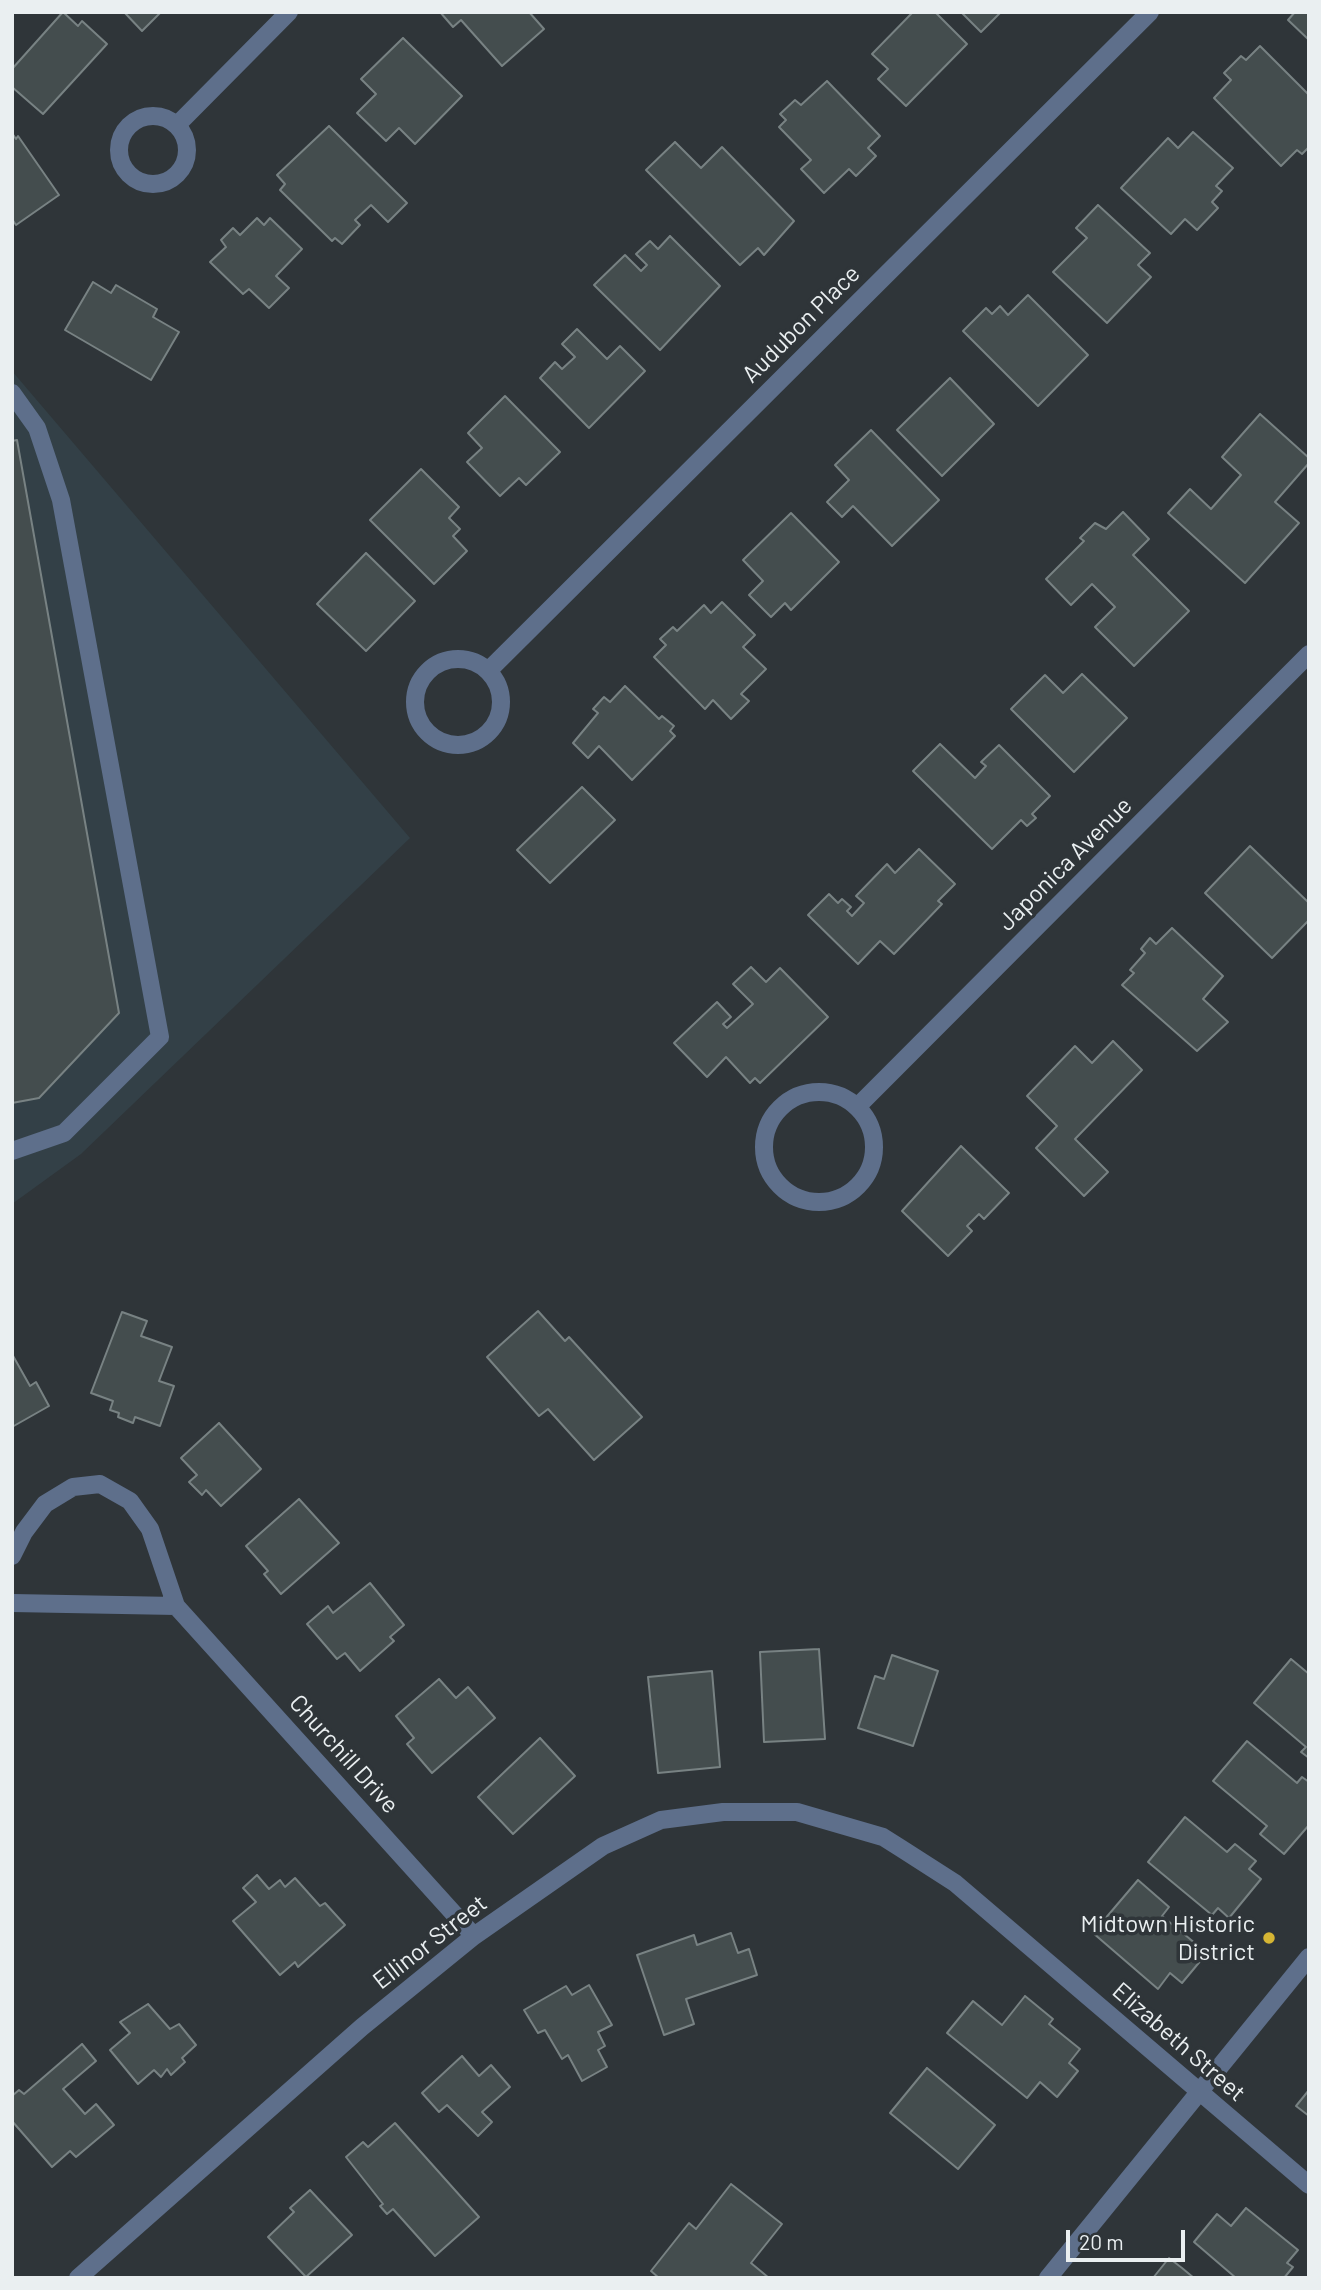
<!DOCTYPE html>
<html>
<head>
<meta charset="utf-8">
<style>
	body { margin:0 }
	#map { position:relative; width:1321px; height:2290px; overflow:hidden; background:#2f3539; font-family:Barlow,sans-serif }
	canvas { display:block }
	.frame { position:absolute; inset:0; border:14px solid #eaeff1; pointer-events:none }
	.scale { position:absolute; left:1066px; top:2230px; width:119px; height:32px; box-sizing:border-box; border:4px solid #eaeff1; border-top:0; padding-left:9px; font-size:21px; line-height:24px; white-space:nowrap; color:#eaeff1; -webkit-text-stroke:5px #2f3539; paint-order:stroke }
</style>
</head>
<body>
<div id="map">
<canvas width="1321" height="2290"></canvas>
<div class="frame"></div>
<div class="scale">20 m</div>
</div>
<script>
const g = document.querySelector('canvas').getContext('2d');
g.lineJoin = 'round';
function paint(path, color) {
  g.fillStyle = color;
  g.fill(path, 'evenodd');
}
function shape(rows) {
  const path = new Path2D();
  for (const r of rows) {
    if (r.length === 3) {
      path.moveTo(r[0] + r[2], r[1]);
      path.arc(r[0], r[1], r[2], 0, 2 * Math.PI);
      continue;
    }
    path.moveTo(r[0], r[1]);
    for (let i = 2; i < r.length; i += 2) path.lineTo(r[i], r[i + 1]);
  }
  return path;
}
function stroke(path, color, width, dash) {
  g.strokeStyle = color;
  g.lineWidth = width;
  g.lineCap = dash ? 'butt' : 'round';
  g.setLineDash(dash || []);
  g.stroke(path);
}
function write(font, color, halo, rows, align = 'center') {
  g.font = font + ' Barlow,sans-serif';
  g.lineWidth = 7;
  g.setLineDash([]);
  g.textBaseline = 'middle';
  g.strokeStyle = halo;
  g.fillStyle = color;
  for (const [text, x, y, turn = 0] of rows) {
    g.save();
    g.translate(x, y);
    g.rotate((+turn || 0) * Math.PI / 180);
    g.textAlign = isNaN(turn) ? turn : align;
    if (halo) g.strokeText(text, 0, 0);
    g.fillText(text, 0, 0);
    g.restore();
  }
}
paint(shape([
	[12,371,410,838,81,1154,12,1204]
]), '#334047');
const building = shape([
	[63,12,78,26,82,21,107,44,43,114,12,87,12,69,63,12],
	[124,12,161,12,142,31,124,12],
	[440,12,529,12,544,29,502,66,461,20,453,27,440,12],
	[913,12,935,12,967,44,906,106,878,79,888,69,872,54,913,12],
	[961,12,1001,12,981,32,961,12],
	[1295,12,1309,12,1309,40,1288,20,1295,12],
	[403,38,462,96,415,144,399,128,386,141,357,113,376,94,361,79,403,38],
	[1260,46,1309,95,1309,147,1302,154,1297,150,1281,166,1214,98,1231,80,1224,73,1241,56,1246,60,1260,46],
	[827,81,880,136,868,148,876,156,856,176,849,169,824,193,801,169,811,160,779,127,786,120,780,114,795,100,801,105,827,81],
	[329,126,407,203,388,222,371,205,355,220,360,225,342,244,335,238,332,241,280,190,285,184,277,175,329,126],
	[1193,132,1233,168,1216,186,1222,191,1212,202,1218,208,1197,230,1185,219,1171,234,1121,188,1168,138,1178,148,1193,132],
	[12,133,16,139,18,136,59,195,16,225,12,219,12,133],
	[675,142,701,168,722,147,794,221,764,255,758,248,740,265,646,170,675,142],
	[1098,205,1150,253,1138,265,1151,277,1107,323,1053,272,1087,238,1076,228,1098,205],
	[257,218,264,225,270,218,302,249,276,276,289,288,269,308,249,289,243,294,210,262,226,247,221,240,233,228,240,235,257,218],
	[670,236,720,286,660,350,594,285,625,255,641,271,647,265,636,254,650,241,658,249,670,236],
	[93,282,111,293,116,285,157,309,153,317,179,332,151,380,65,330,93,282],
	[1028,295,1088,355,1038,406,963,331,986,308,992,314,1000,306,1008,315,1028,295],
	[577,329,607,359,620,346,645,371,589,428,540,378,555,362,562,369,575,357,562,344,577,329],
	[950,378,994,424,942,476,897,430,950,378],
	[505,396,560,452,526,485,519,478,500,496,467,462,482,448,468,433,505,396],
	[1260,414,1309,458,1309,463,1275,502,1299,523,1245,583,1168,513,1190,489,1211,509,1241,475,1222,457,1260,414],
	[871,430,939,500,892,546,853,506,842,517,827,502,849,480,835,465,871,430],
	[17,440,119,1013,39,1098,12,1103,12,441,17,440],
	[421,469,459,507,449,518,460,529,453,536,467,551,434,584,370,520,421,469],
	[1123,512,1149,539,1133,555,1189,611,1134,666,1095,627,1115,607,1092,584,1071,605,1046,579,1084,541,1080,538,1095,523,1106,529,1123,512],
	[791,513,839,562,791,610,785,603,771,617,749,595,763,581,743,560,791,513],
	[366,553,415,601,366,651,317,604,366,553],
	[722,602,755,635,743,647,766,669,741,694,749,701,731,719,713,700,705,709,654,657,666,645,660,639,673,627,677,631,704,605,711,613,722,602],
	[1082,674,1127,718,1074,772,1011,709,1045,675,1063,693,1082,674],
	[625,686,659,719,662,716,674,726,670,731,675,736,632,780,599,746,588,758,573,743,598,713,593,709,604,697,610,702,625,686],
	[940,744,975,778,986,766,981,762,999,745,1050,796,1032,814,1036,818,1027,826,1021,820,992,849,913,771,940,744],
	[582,787,615,820,550,883,517,850,582,787],
	[1250,846,1309,903,1309,920,1272,958,1205,893,1250,846],
	[919,849,955,884,938,901,942,904,894,954,880,941,858,964,808,915,829,894,838,903,842,899,851,907,847,911,852,916,864,903,856,896,887,864,895,873,919,849],
	[1172,928,1223,976,1203,999,1228,1022,1197,1051,1122,985,1134,973,1130,970,1145,953,1141,949,1150,938,1156,944,1172,928],
	[751,967,766,982,780,968,828,1017,760,1083,755,1078,750,1083,726,1057,707,1077,674,1043,717,1002,731,1017,723,1024,727,1028,753,1004,733,984,751,967],
	[1113,1041,1142,1070,1075,1139,1108,1172,1084,1196,1036,1148,1057,1126,1027,1096,1075,1046,1092,1063,1113,1041],
	[961,1146,1009,1193,984,1219,979,1214,967,1226,972,1231,948,1256,902,1211,961,1146],
	[538,1311,565,1341,569,1337,642,1417,594,1460,548,1409,539,1416,487,1357,538,1311],
	[122,1312,147,1321,141,1336,172,1347,159,1381,174,1386,160,1426,135,1417,133,1423,118,1417,119,1413,110,1410,113,1401,91,1393,122,1312],
	[12,1354,30,1386,36,1382,49,1406,12,1427,12,1354],
	[219,1423,261,1469,221,1506,206,1490,202,1495,189,1482,197,1475,181,1458,219,1423],
	[299,1499,339,1543,281,1594,264,1574,268,1571,246,1546,299,1499],
	[370,1583,404,1625,390,1637,394,1641,360,1671,345,1653,337,1659,307,1624,328,1606,333,1613,370,1583],
	[819,1649,825,1739,764,1742,760,1652,819,1649],
	[892,1655,938,1671,913,1746,858,1728,875,1676,884,1679,892,1655],
	[1291,1659,1309,1674,1309,1758,1301,1752,1306,1747,1254,1703,1291,1659],
	[712,1671,720,1767,658,1773,648,1677,712,1671],
	[439,1679,456,1698,468,1687,495,1718,432,1773,407,1744,414,1738,396,1716,439,1679],
	[540,1738,575,1776,513,1834,478,1797,540,1738],
	[1247,1741,1297,1783,1302,1777,1309,1782,1309,1825,1284,1854,1260,1834,1267,1826,1213,1781,1247,1741],
	[1185,1817,1227,1852,1235,1844,1256,1861,1249,1869,1261,1879,1229,1918,1218,1908,1212,1915,1148,1862,1185,1817],
	[257,1875,269,1889,280,1880,285,1887,295,1878,320,1906,325,1903,345,1925,298,1967,295,1962,280,1975,233,1921,256,1902,243,1888,257,1875],
	[1138,1880,1169,1907,1162,1916,1207,1953,1182,1983,1170,1973,1158,1989,1093,1933,1138,1880],
	[731,1933,738,1953,749,1949,757,1975,686,1999,694,2024,664,2035,637,1955,694,1935,697,1945,731,1933],
	[589,1985,612,2025,598,2032,605,2046,598,2050,607,2067,582,2081,568,2055,562,2059,545,2030,538,2033,524,2010,566,1986,572,1995,589,1985],
	[1025,1996,1053,2019,1049,2024,1080,2049,1069,2063,1078,2071,1057,2097,1040,2082,1027,2098,947,2033,973,2001,1002,2025,1025,1996],
	[148,2004,170,2029,179,2024,196,2045,182,2058,185,2062,171,2075,167,2069,161,2077,154,2070,138,2084,110,2050,130,2033,120,2022,148,2004],
	[82,2044,96,2061,63,2089,85,2114,96,2104,114,2125,76,2157,70,2151,52,2167,12,2121,12,2096,19,2090,24,2094,82,2044],
	[462,2056,479,2076,491,2065,510,2087,482,2112,492,2122,478,2136,447,2105,439,2112,422,2093,462,2056],
	[927,2068,995,2125,958,2169,890,2113,927,2068],
	[1309,2090,1309,2116,1296,2106,1309,2090],
	[395,2123,479,2217,435,2256,393,2209,387,2214,380,2206,383,2204,346,2157,363,2142,368,2147,395,2123],
	[731,2184,782,2224,751,2263,769,2278,659,2278,651,2271,689,2223,696,2229,731,2184],
	[310,2190,352,2235,306,2277,268,2237,294,2212,290,2208,310,2190],
	[1246,2208,1298,2250,1287,2263,1293,2267,1284,2278,1236,2278,1194,2242,1217,2214,1231,2226,1246,2208],
	[1169,2258,1182,2268,1194,2278,1153,2278,1169,2258]
]);
paint(building, '#444d4e');
stroke(building, '#788283', 2);
stroke(shape([
	[153,150,34],
	[177,125,289,12],
	[12,393,37,428,61,500,160,1037,64,1133,12,1151],
	[458,702,43],
	[488,671,1150,12],
	[819,1147,55],
	[857,1107,1309,654],
	[12,1556,24,1532,45,1504,73,1487,100,1484,130,1501,150,1529,176,1606],
	[12,1603,176,1606,474,1936],
	[78,2278,362,2027,474,1936,603,1846,661,1820,723,1812,797,1812,883,1837,902,1849,955,1883,1309,2185],
	[1048,2278,1309,1957]
]), '#5e6f8b', 18);
for (const [x, y, r, color] of [
	[1269,1938,7,"#d5b534"]
]) {
  const dot = new Path2D();
  dot.arc(x, y, r, 0, 2 * Math.PI);
  g.fillStyle = color;
  g.fill(dot);
  stroke(dot, '#2f3539', 2.5);
}
write('24px', '#eaeff1', '#2f3539', [
	["Audubon Place",801,324,-45],
	["Japonica Avenue",1065,864,-45],
	["Churchill Drive",344,1754,48],
	["Ellinor Street",430,1942,-38],
	["Elizabeth Street",1179,2042,41]
]);
write('24px', '#eaeff1', '#2f3539', [
	["Midtown Historic",1255,1924],
	["District",1255,1952]
], 'right');
</script>
</body>
</html>
